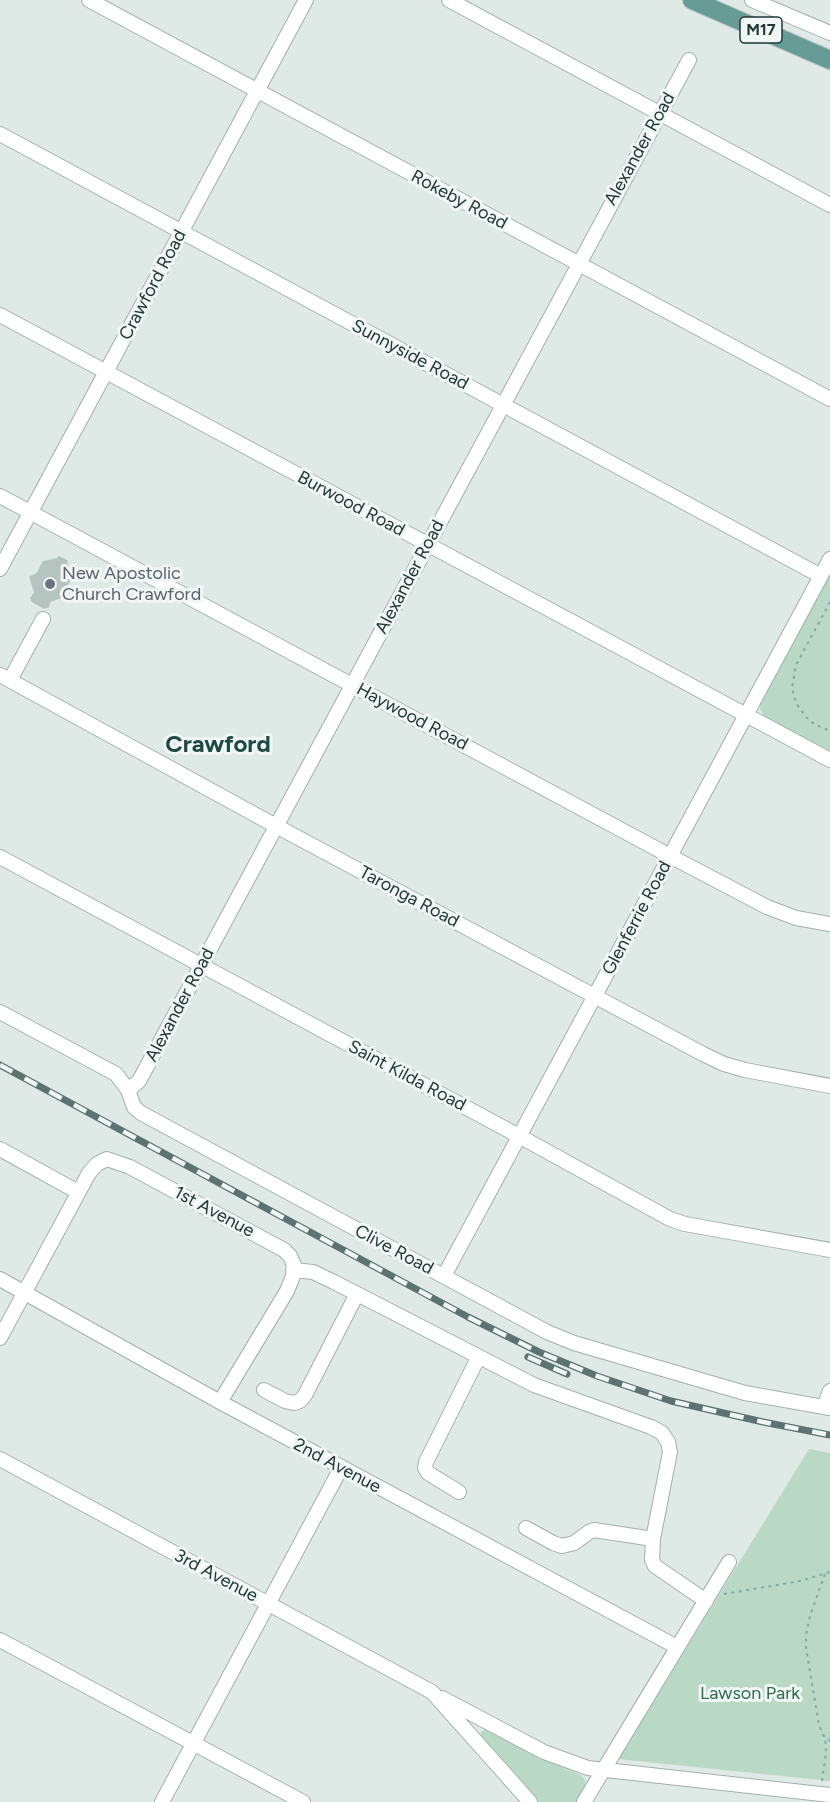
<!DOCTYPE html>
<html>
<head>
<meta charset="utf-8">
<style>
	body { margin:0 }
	canvas { display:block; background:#dfe9e6 }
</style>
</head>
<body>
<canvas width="830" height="1802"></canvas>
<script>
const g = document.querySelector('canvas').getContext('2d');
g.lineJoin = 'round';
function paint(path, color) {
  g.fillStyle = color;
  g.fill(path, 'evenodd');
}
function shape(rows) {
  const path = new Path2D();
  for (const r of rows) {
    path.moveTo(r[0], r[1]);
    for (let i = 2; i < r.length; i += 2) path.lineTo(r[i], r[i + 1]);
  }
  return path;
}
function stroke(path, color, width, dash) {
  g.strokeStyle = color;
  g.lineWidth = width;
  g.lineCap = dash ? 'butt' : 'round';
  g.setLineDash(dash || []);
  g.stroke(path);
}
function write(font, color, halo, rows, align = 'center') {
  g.font = font + ' Figtree,sans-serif';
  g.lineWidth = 6;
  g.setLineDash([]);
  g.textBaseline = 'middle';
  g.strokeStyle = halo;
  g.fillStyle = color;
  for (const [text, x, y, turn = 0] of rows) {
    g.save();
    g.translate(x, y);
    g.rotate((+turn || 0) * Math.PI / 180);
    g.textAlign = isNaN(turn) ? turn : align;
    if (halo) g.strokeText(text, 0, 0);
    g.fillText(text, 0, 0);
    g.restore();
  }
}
paint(shape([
	[830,572,830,754,764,718,760,708,761,700],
	[809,1449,830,1453,830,1781,618,1759],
	[486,1729,547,1761,581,1775,585,1780,586,1787,577,1802,539,1802,481,1738,481,1732]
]), '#b9d9c6');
const building = shape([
	[59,557,67,561,66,564,68,565,71,578,64,590,66,596,50,601,48,607,44,608,32,601,31,598,35,593,30,577,37,574,43,562,57,559,59,557]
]);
paint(building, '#b5c4bf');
stroke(building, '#b2c2bd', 1.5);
const minor = shape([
	[89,0,830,399],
	[449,0,830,205],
	[752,0,830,33],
	[0,134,821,576],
	[0,315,830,760],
	[0,496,670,856,767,907,796,918,830,924],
	[0,569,306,0],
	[0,675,276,826,703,1054,724,1064,745,1070,830,1086],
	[10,680,43,619],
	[0,857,519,1136,670,1219,685,1224,830,1250],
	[0,1012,116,1074,128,1090,134,1107,141,1113,547,1332,574,1343,745,1393,830,1408],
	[128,1090,139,1081,689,60],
	[0,1149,78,1192],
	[293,1270,313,1272,334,1282,534,1385,651,1427,662,1433,668,1442,670,1452,653,1539,652,1560,655,1566,706,1601],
	[444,1276,830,559],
	[0,1279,220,1402,677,1647],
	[0,1338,89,1173,97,1164,107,1159,130,1167,284,1250,290,1256,294,1265,293,1276,287,1291,220,1402],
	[264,1390,285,1401,294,1403,300,1401,305,1395,357,1294],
	[824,1407,830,1391],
	[0,1459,432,1692,530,1802],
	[459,1492,428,1473,425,1468,426,1462,478,1358],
	[526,1528,553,1543,562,1546,574,1543,589,1532,594,1530,653,1539],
	[0,1640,303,1802],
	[442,1698,544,1752,588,1768,830,1795],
	[162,1802,341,1468],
	[584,1802,729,1562]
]);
const major = shape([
	[692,0,830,60]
]);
stroke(minor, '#a2b0ad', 16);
stroke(major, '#bcc3c2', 20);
stroke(shape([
	[830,602,796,665,792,688,796,703,806,717,814,724,830,731],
	[825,1574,810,1616,806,1635,806,1648,819,1725,823,1735,830,1741],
	[724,1594,800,1581,830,1572],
	[822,1781,826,1753,825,1736]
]), '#81aba3', 2, [3, 4.5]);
stroke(minor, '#fff', 14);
stroke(major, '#669c95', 18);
const rail = shape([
	[0,1065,468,1317,539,1352,597,1376,671,1401,763,1422,830,1435],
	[528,1357,567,1374]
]);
stroke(rail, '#5b7470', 7);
stroke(rail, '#eff6f4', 4.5, [14]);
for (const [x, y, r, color] of [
	[50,584,6,"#6b7280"]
]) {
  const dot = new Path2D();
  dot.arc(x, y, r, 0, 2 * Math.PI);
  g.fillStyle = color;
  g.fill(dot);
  stroke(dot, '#eff6f4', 2);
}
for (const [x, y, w] of [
	[761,30,42]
]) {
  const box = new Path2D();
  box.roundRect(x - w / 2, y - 13, w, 26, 4.5);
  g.fillStyle = '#eff6f4';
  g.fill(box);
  stroke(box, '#213835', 1.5);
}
write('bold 16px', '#213835', null, [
	["M17",761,30]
]);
write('18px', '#213835', '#eff6f4', [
	["Alexander Road",640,149,-61],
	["Rokeby Road",459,200,28],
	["Crawford Road",153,285,-62],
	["Sunnyside Road",410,355,28],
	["Burwood Road",351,504,28],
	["Alexander Road",410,577,-62],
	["Haywood Road",412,717,28],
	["Taronga Road",409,897,28],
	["Glenferrie Road",637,918,-62],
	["Alexander Road",180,1005,-62],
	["Saint Kilda Road",407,1076,28],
	["1st Avenue",214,1212,28],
	["Clive Road",394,1250,28],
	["2nd Avenue",337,1466,28],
	["3rd Avenue",216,1576,28]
]);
write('18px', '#5b616d', '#eff6f4', [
	["New Apostolic",62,574],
	["Church Crawford",62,595]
], 'left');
write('18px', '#2e6c4d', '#eff6f4', [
	["Lawson Park",750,1694]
]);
write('bold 24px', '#1f4943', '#eff6f4', [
	["Crawford",218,745]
]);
</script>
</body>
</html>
